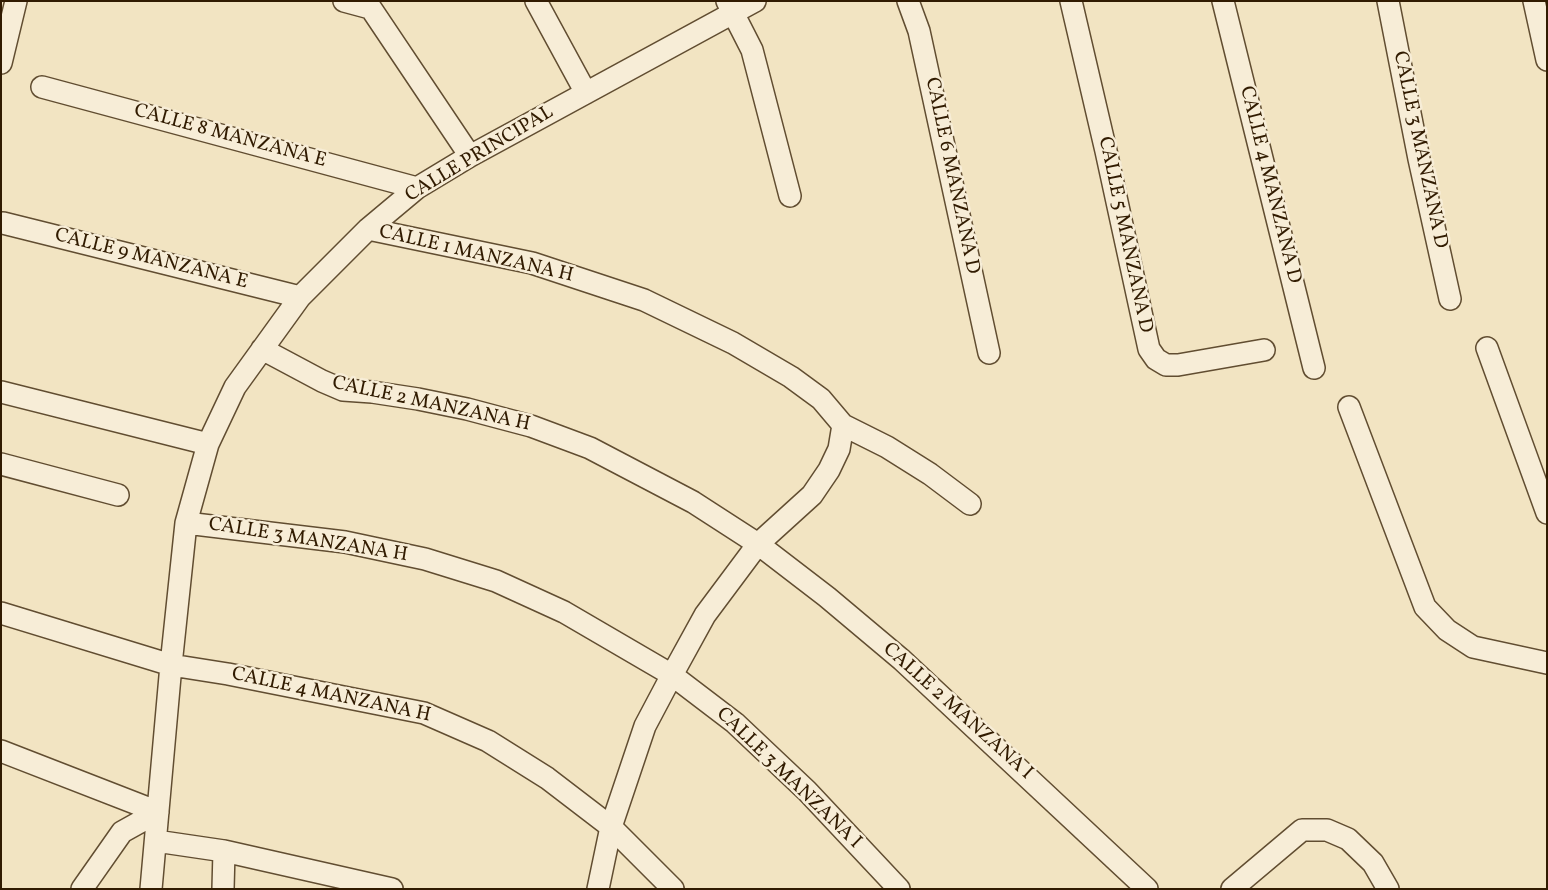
<!DOCTYPE html>
<html>
<head>
<meta charset="utf-8">
<style>
	body { margin:0 }
	#map { position:relative; width:1548px; height:890px; overflow:hidden; background:#f2e4c2; font-family:Vollkorn,serif }
	canvas { display:block }
	.frame { position:absolute; inset:0; border:2px solid #311b01; pointer-events:none }
</style>
</head>
<body>
<div id="map">
<canvas width="1548" height="890"></canvas>
<div class="frame"></div>
</div>
<script>
const g = document.querySelector('canvas').getContext('2d');
g.lineJoin = 'round';
function shape(rows) {
  const path = new Path2D();
  for (const r of rows) {
    path.moveTo(r[0], r[1]);
    for (let i = 2; i < r.length; i += 2) path.lineTo(r[i], r[i + 1]);
  }
  return path;
}
function stroke(path, color, width, dash) {
  g.strokeStyle = color;
  g.lineWidth = width;
  g.lineCap = dash ? 'butt' : 'round';
  g.setLineDash(dash || []);
  g.stroke(path);
}
function write(font, color, halo, rows, align = 'center') {
  g.font = font + ' Vollkorn,serif';
  g.lineWidth = 5;
  g.setLineDash([]);
  g.textBaseline = 'middle';
  g.strokeStyle = halo;
  g.fillStyle = color;
  for (const [text, x, y, turn = 0] of rows) {
    g.save();
    g.translate(x, y);
    g.rotate((+turn || 0) * Math.PI / 180);
    g.textAlign = isNaN(turn) ? turn : align;
    if (halo) g.strokeText(text, 0, 0);
    g.fillText(text, 0, 0);
    g.restore();
  }
}
const street = shape([
	[344,1,370,8],
	[366,1,470,156],
	[536,1,586,93],
	[727,1,752,50,790,196],
	[908,1,919,31,989,353],
	[1071,1,1106,151,1149,349,1156,359,1166,365,1178,365,1264,350],
	[1223,1,1314,368],
	[1388,1,1419,159,1450,299],
	[1534,1,1547,60],
	[1,63,16,1],
	[42,87,417,188],
	[3,223,300,297],
	[368,229,532,263,644,300,733,343,791,377,821,399,843,425,887,447,930,474,970,504],
	[1487,348,1547,513],
	[262,349,322,381,343,390,372,392,418,399,467,409,531,426,590,448,693,502,758,544,827,597,902,660,1147,889],
	[1,392,208,444],
	[1349,407,1425,607,1447,630,1473,647,1547,663],
	[1,464,118,495],
	[186,523,345,542,425,559,496,581,564,612,672,675,735,723,807,791,899,889],
	[1,613,171,665,228,674,424,713,488,741,547,778,611,827,673,889],
	[1,751,158,812],
	[156,841,224,851,392,889],
	[82,889,122,832,158,812],
	[151,889,171,665,186,523,208,444,235,387,300,297,368,229,417,188,470,156,755,1],
	[223,889,224,851],
	[598,889,611,827,645,726,672,675,705,615,758,544,812,495,829,470,839,449,843,425],
	[1232,889,1302,830,1327,830,1348,839,1373,863,1388,889]
]);
stroke(street, '#614d31', 24);
stroke(street, '#f7edd7', 21);
write('20px', '#311b01', '#f7edd7', [
	["CALLE 8 MANZANA E",230,137,15],
	["CALLE 3 MANZANA D",1419,150,78],
	["CALLE PRINCIPAL",480,155,-31],
	["CALLE 6 MANZANA D",951,176,78],
	["CALLE 4 MANZANA D",1269,185,76],
	["CALLE 5 MANZANA D",1124,235,78],
	["CALLE 1 MANZANA H",476,255,13],
	["CALLE 9 MANZANA E",151,260,14],
	["CALLE 2 MANZANA H",431,405,12],
	["CALLE 3 MANZANA H",308,541,9],
	["CALLE 4 MANZANA H",331,696,12],
	["CALLE 2 MANZANA I",957,712,42],
	["CALLE 3 MANZANA I",788,779,44]
]);
</script>
</body>
</html>
